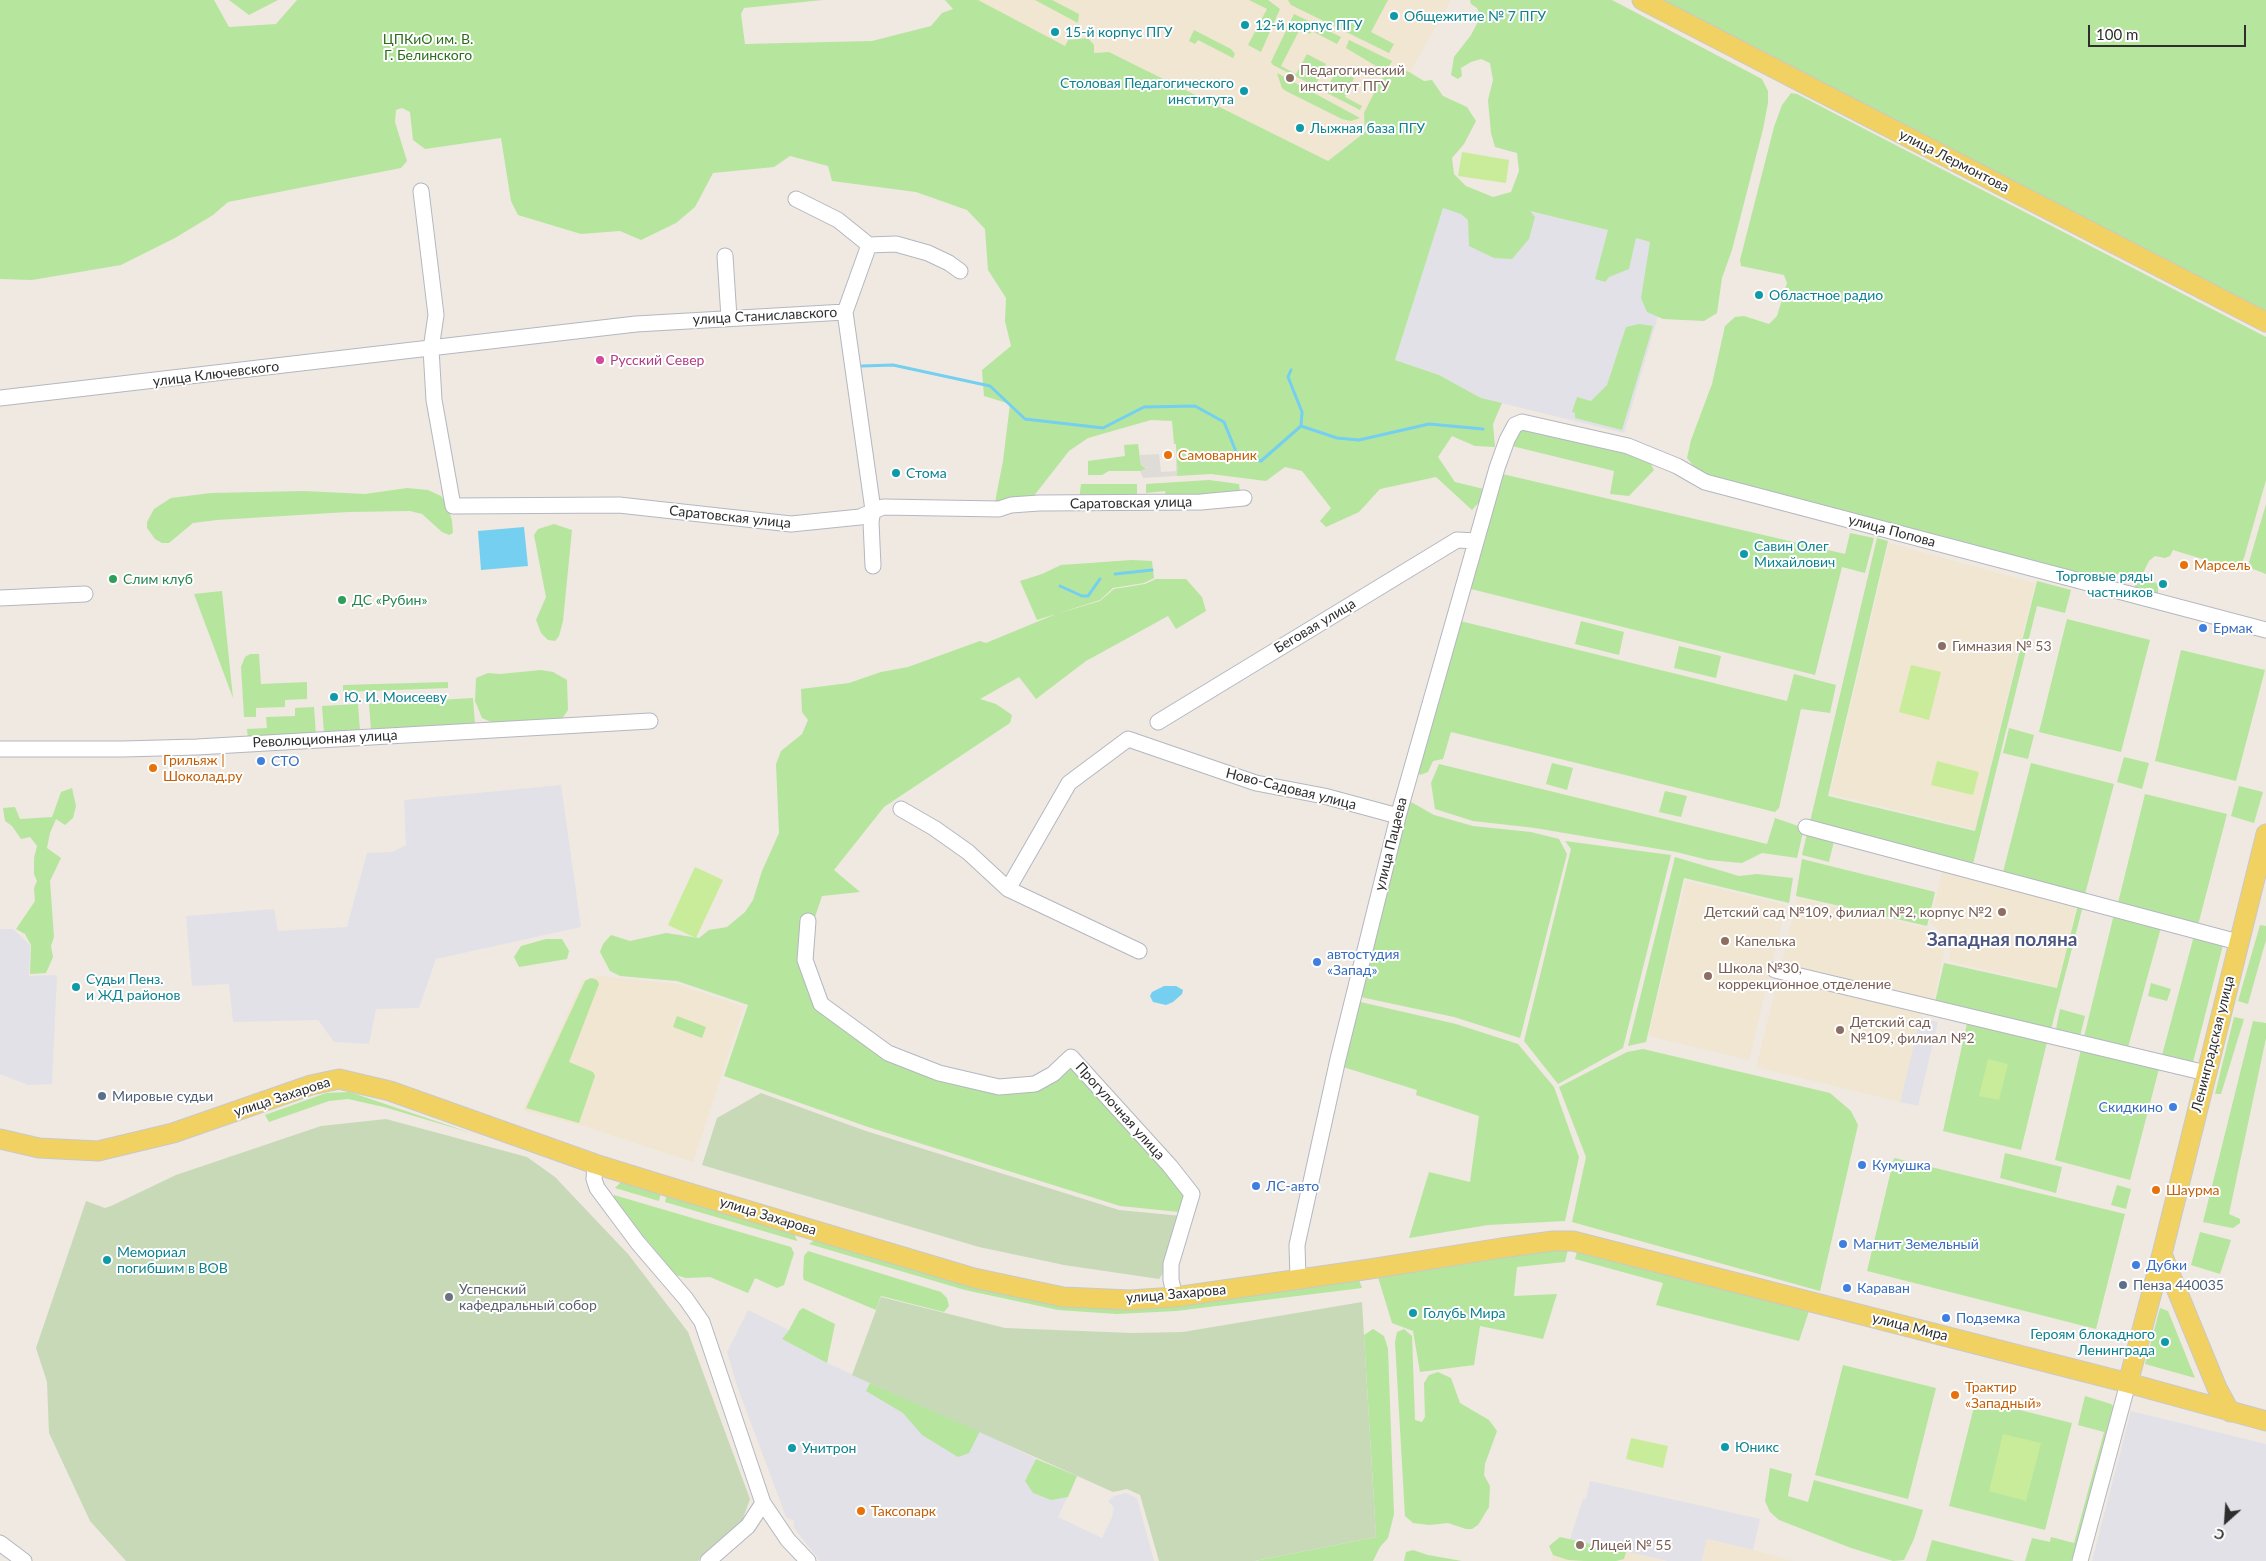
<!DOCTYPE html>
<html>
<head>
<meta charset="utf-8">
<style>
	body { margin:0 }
	#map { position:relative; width:2266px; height:1561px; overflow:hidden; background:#efe9e1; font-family:Lato,sans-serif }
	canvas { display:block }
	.north { position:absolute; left:2201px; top:1496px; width:50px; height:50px; -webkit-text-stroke:4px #fff; paint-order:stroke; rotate:206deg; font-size:14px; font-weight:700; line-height:20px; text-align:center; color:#2e2e2e }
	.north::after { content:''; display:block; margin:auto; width:18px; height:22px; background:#2e2e2e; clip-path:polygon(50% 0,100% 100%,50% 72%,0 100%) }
	.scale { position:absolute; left:2088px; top:25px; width:158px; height:22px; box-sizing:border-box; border:2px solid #2e2e2e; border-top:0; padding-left:6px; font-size:15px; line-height:18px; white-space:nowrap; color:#2e2e2e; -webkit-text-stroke:4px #fff; paint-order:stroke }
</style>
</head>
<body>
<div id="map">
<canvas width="2266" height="1561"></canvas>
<div class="north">С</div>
<div class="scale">100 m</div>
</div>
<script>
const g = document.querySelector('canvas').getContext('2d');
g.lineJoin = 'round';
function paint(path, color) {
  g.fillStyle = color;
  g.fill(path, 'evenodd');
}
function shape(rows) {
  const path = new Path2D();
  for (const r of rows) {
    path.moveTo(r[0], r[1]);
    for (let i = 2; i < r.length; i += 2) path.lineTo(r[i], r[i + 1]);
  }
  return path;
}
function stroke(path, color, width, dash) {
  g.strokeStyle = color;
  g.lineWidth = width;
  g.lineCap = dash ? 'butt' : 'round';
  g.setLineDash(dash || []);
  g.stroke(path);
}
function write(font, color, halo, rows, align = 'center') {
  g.font = font + ' Lato,sans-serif';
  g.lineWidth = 4;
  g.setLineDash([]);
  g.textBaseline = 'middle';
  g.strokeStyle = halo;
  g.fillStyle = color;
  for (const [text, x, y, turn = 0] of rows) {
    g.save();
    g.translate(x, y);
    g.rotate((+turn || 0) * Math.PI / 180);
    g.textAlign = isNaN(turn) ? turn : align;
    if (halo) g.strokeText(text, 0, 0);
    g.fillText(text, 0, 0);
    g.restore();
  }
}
paint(shape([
	[1448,191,1608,230,1675,249,1656,323,1624,433,1481,398,1439,375,1395,360],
	[561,785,581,927,436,959,419,1008,376,1009,369,1044,334,1042,318,1020,233,1022,229,984,192,986,186,916,274,909,278,931,347,927,367,853,392,852,406,845,404,800],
	[0,929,13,929,30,945,29,976,57,975,52,1084,28,1085,0,1074],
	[1920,1018,1938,1022,1918,1106,1900,1102],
	[748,1310,789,1330,782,1339,827,1363,980,1431,1036,1459,1077,1476,1058,1517,1102,1538,1112,1517,1114,1508,1108,1501,1114,1496,1126,1493,1137,1498,1154,1561,820,1561,794,1528,794,1521,786,1517,737,1386,727,1352],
	[2131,1411,2266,1444,2266,1561,2092,1561],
	[1590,1481,1760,1519,1753,1550,1707,1539,1702,1561,1667,1561,1570,1539,1583,1499,1586,1499]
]), '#e3e1e8');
paint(shape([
	[955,0,1451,0,1410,72,1424,81,1328,161,1109,52,1060,54],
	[1889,543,2035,583,1975,829,1830,794],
	[1943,868,2077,903,2057,987,1949,961,1951,950,1943,933,1930,923],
	[1686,881,1786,905,1749,1060,1648,1036],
	[1797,898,1927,928,1939,935,1944,952,1933,1003,1781,966],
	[599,976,677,984,744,1007,693,1162,587,1127,523,1110,583,980],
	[1779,976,1922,1010,1900,1102,1756,1067],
	[1570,1539,1667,1561,1551,1561,1553,1555],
	[1707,1539,1753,1550,1793,1561,1702,1561]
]), '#f0e6d1');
paint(shape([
	[0,0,214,0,229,27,276,24,297,0,823,0,744,8,741,14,745,44,872,41,931,26,942,13,953,9,945,0,978,0,1065,46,1068,40,1088,38,1094,45,1094,53,1109,52,1328,161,1365,132,1364,113,1381,79,1388,75,1394,67,1409,72,1424,81,1432,80,1443,96,1467,107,1476,121,1464,144,1452,158,1454,174,1466,186,1493,197,1511,192,1519,171,1517,153,1495,147,1491,133,1488,100,1493,80,1490,63,1481,59,1471,62,1461,68,1462,76,1458,79,1451,75,1454,57,1471,35,1481,16,1477,8,1471,4,1470,0,1612,0,1762,79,1768,91,1768,103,1763,129,1732,250,1722,278,1717,313,1704,321,1663,319,1647,312,1641,298,1650,242,1636,238,1629,269,1609,277,1605,282,1595,279,1608,230,1530,211,1535,217,1529,239,1512,259,1494,258,1469,246,1468,220,1461,214,1443,208,1395,360,1439,375,1481,398,1502,403,1493,424,1495,447,1475,446,1452,436,1438,457,1455,482,1484,489,1481,500,1472,510,1436,477,1380,489,1359,512,1326,527,1320,521,1331,508,1302,471,1285,467,1266,481,1211,474,1177,476,1176,444,1174,444,1172,421,1151,420,1088,438,1069,451,1033,497,995,502,1003,461,1010,404,984,396,982,370,1011,346,1005,321,1006,298,988,270,985,229,967,210,916,192,832,181,828,166,790,156,774,167,713,173,695,207,676,223,641,240,620,231,581,234,518,215,511,201,501,138,425,149,413,140,410,112,402,108,396,110,395,122,407,161,401,168,228,202,213,215,175,238,121,265,32,280,0,279],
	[229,0,278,0,249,15],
	[1035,0,1052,0,1079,14,1078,23],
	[1249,0,1268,0,1280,9,1261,52,1248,45,1267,9],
	[1288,0,1388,0,1371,32,1394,44,1389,53,1291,5],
	[1655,0,2266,0,2266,313],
	[1294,14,1341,37,1337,44,1312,31,1310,34,1300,29,1281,66,1296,74,1307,54,1326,64,1315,86,1273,65,1271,62],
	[1194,30,1231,49,1235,54,1233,58,1198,40,1195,44,1189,41],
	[1349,40,1392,61,1386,71,1379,75,1381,69,1346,48],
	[1337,69,1354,78,1345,97,1362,106,1360,110,1325,92],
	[1277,73,1360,118,1351,121,1342,119,1286,91,1282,88],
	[1791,93,1797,94,2266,337,2266,480,2244,558,2239,567,2222,565,2173,550,2170,556,2165,558,2155,556,2149,561,2144,571,2147,579,2158,584,2158,595,2135,590,2135,581,2127,574,2118,574,2112,580,2099,581,1698,472,1687,458,1691,440,1712,384,1725,326,1735,317,1744,316,1769,324,1777,316,1787,283,1784,275,1741,266,1740,260,1774,127,1782,105],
	[1639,324,1653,326,1622,430,1575,418,1575,413,1572,412,1577,397,1591,401,1607,385,1626,327],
	[1516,427,1647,457,1654,470,1629,496,1610,494,1614,471,1512,446,1506,468,1500,466],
	[1138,444,1141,465,1147,469,1143,471,1109,471,1102,475,1088,475,1088,461,1125,456,1124,445],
	[1498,473,1845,554,1850,533,1874,538,1865,573,1842,567,1815,675,1467,588],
	[1209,480,1239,484,1240,492,1166,498,1165,491,1146,493,1146,484],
	[1081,484,1137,484,1137,499,1079,500],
	[407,488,428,490,441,496,448,506,452,521,453,533,449,535,442,532,422,514,410,511,348,512,217,520,193,523,169,543,162,543,155,539,147,528,147,522,154,509,171,498,211,493,304,491,365,494],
	[2266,504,2266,574,2253,569,2249,562],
	[554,524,572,530,563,621,559,636,555,641,548,640,541,633,536,620,546,597,534,535,538,529],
	[1877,538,1888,541,1828,796,1975,831,2037,581,2071,590,2065,613,2037,606,1972,868,1809,826],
	[1132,560,1152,561,1154,578,1144,583,1113,588,1100,600,1037,620,1020,581,1042,574,1061,565],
	[1156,579,1186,579,1202,597,1206,611,1176,629,1168,616,1086,661,1036,699,1019,677,980,699,996,704,1012,715,1010,723,884,807,834,870,860,892,822,896,800,962,821,1012,872,1049,999,1091,1070,1065,1168,1169,1187,1197,1179,1212,1120,1206,868,1127,724,1076,748,1005,677,981,620,976,610,971,600,952,603,944,611,935,630,941,666,933,699,938,709,930,727,927,745,912,753,900,762,871,779,833,776,764,781,751,802,734,808,720,802,712,801,689,849,683,881,672,908,667,980,641,986,643,1056,614,1100,601,1114,589,1145,584],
	[222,591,233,698,194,594],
	[2067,619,2150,640,2121,752,2039,732],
	[1456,620,1787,701,1794,674,1836,685,1830,713,1801,709,1779,808,1775,812,1451,732,1443,759,1433,761,1428,772,1420,775,1414,767],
	[1581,621,1624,632,1619,655,1575,644],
	[1679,646,1721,656,1716,678,1674,668],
	[2181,650,2265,670,2236,781,2155,761],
	[250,654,259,654,261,684,307,682,307,699,285,700,285,707,256,708,256,717,244,717,241,667,245,657],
	[541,670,553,672,567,680,568,710,562,719,498,725,482,718,475,701,476,678,488,673,500,674],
	[448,682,448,688,343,692,343,685],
	[473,698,475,724,371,730,369,704],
	[358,704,360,731,324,733,322,706],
	[314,707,316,735,248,738,247,729,267,728,266,717,295,716,295,708],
	[2009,728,2034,735,2028,759,2003,753],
	[2124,757,2149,763,2142,789,2117,782],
	[1552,763,1573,768,1567,790,1546,784],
	[2031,763,2114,784,2084,898,2002,876],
	[1439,764,1767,844,1775,818,1804,828,1797,858,1762,853,1742,863,1708,860,1676,852,1535,828,1473,821,1435,809,1431,783],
	[2239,786,2263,792,2254,823,2231,816],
	[72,788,76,806,73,818,65,825,56,819,50,833,47,848,61,858,50,881,54,937,51,946,53,957,46,973,30,974,31,945,25,934,16,929,35,901,34,888,37,881,34,874,34,858,37,846,30,837,21,839,12,826,5,821,3,808,15,807,20,819,52,817,61,792],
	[1665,791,1687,796,1681,817,1659,812],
	[2145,794,2227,814,2197,929,2117,907],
	[1404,798,1434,815,1473,826,1531,832,1559,839,1567,854,1520,1038,1454,1017,1356,996],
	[1808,829,1835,837,1829,862,1802,855],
	[1565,841,1671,855,1623,1048,1558,1084,1524,1041,1571,849],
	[1675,857,1739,876,1757,874,1793,878,1789,903,1684,878,1646,1042,1628,1046],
	[1802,859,1935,892,1927,926,1796,896],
	[2079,901,2084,902,2050,1033,1934,1006,1944,963,2057,988],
	[2115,910,2162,924,2127,1051,2083,1041],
	[2260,925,2266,926,2266,940,2248,1004,2238,1001],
	[2195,932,2224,941,2192,1066,2161,1059],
	[546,939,562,939,569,951,567,959,519,967,514,957,521,946],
	[591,978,597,980,599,984,569,1062,593,1072,595,1076,579,1123,526,1108,585,981],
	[2151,983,2171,989,2167,1001,2148,996],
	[1356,1001,1456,1024,1518,1044,1554,1087,1579,1157,1565,1221,1488,1225,1409,1238,1429,1172,1470,1182,1479,1116,1416,1095,1417,1090,1340,1066],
	[2060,1009,2085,1016,2079,1040,2055,1034],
	[677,1016,706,1027,702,1038,673,1027],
	[2234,1017,2244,1019,2221,1094,2215,1094],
	[1968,1019,2048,1038,2021,1150,1943,1131],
	[2253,1021,2266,1023,2266,1038,2229,1214,2240,1219,2240,1223,2233,1228,2227,1227,2203,1222],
	[2082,1045,2160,1065,2130,1180,2055,1160],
	[1643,1049,1830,1093,1851,1111,1858,1125,1820,1291,1572,1222,1586,1157,1559,1087,1627,1052],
	[350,1092,385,1104,471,1133,384,1107,348,1099,329,1101,269,1122,265,1115,326,1093],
	[2005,1153,2062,1167,2056,1193,2000,1178],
	[1894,1158,2125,1214,2096,1329,1867,1271],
	[625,1182,661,1193,659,1201,615,1188,620,1183],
	[2117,1185,2131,1189,2126,1209,2111,1205],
	[667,1194,794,1233,797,1241,665,1202],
	[614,1195,791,1247,794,1253,784,1285,777,1288,755,1278,748,1293,710,1277,686,1278,676,1275,613,1200],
	[2200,1232,2231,1240,2220,1274,2191,1265],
	[815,1240,1059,1302,1358,1277,1362,1288,1176,1311,1117,1314,1058,1310,965,1290,809,1244],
	[1569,1245,1565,1262,1517,1267,1514,1296,1557,1294,1543,1339,1480,1326,1474,1365,1420,1372,1413,1331,1392,1323,1377,1274],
	[1578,1248,1809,1311,1799,1341,1656,1305,1663,1283,1575,1259],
	[808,1251,941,1292,947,1298,949,1306,944,1312,881,1296,876,1310,804,1280,803,1277,804,1256],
	[803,1308,835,1324,827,1363,782,1339,789,1330,799,1311],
	[2160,1308,2168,1311,2195,1378,2145,1364],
	[1373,1329,1384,1336,1388,1349,1394,1514,1388,1538,1380,1547,1373,1561,1255,1561,1376,1537,1364,1335],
	[1404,1329,1412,1336,1415,1420,1422,1422,1425,1417,1424,1383,1429,1375,1438,1372,1451,1378,1460,1403,1489,1420,1497,1431,1485,1464,1484,1475,1490,1486,1489,1507,1478,1525,1472,1529,1466,1529,1448,1523,1429,1525,1413,1523,1405,1516,1395,1342,1397,1332],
	[1843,1365,1936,1388,1908,1499,1815,1475],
	[870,1383,980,1431,969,1453,958,1457,922,1435,903,1413,866,1391],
	[2085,1396,2111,1404,2114,1407,2074,1555,2071,1561,2025,1561,2032,1538,2050,1542,2051,1537,2074,1543,2104,1432,2078,1425],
	[1976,1399,2072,1423,2045,1530,1949,1506],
	[1036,1459,1077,1476,1068,1497,1051,1500,1033,1493,1025,1481],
	[1770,1468,1792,1474,1788,1496,1808,1502,1814,1480,1923,1510,1914,1539,1904,1560,1893,1561,1851,1548,1779,1520,1770,1512,1765,1501],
	[1560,1537,1626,1552,1624,1559,1616,1561,1585,1561,1568,1560,1553,1555,1549,1546],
	[1932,1540,2015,1561,1926,1561],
	[1413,1550,1428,1555,1462,1561,1404,1561,1406,1552]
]), '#b6e59e');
paint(shape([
	[761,1093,866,1131,1119,1210,1182,1216,1168,1266,1159,1279,1064,1265,979,1247,702,1165,717,1118],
	[386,1119,527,1157,555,1177,628,1254,688,1332,750,1499,742,1521,698,1561,126,1561,90,1521,49,1433,47,1382,36,1348,86,1201,105,1208,111,1206,176,1175,321,1126],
	[881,1297,1005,1328,1132,1333,1183,1332,1362,1302,1376,1537,1255,1561,1159,1561,1140,1495,1127,1489,1113,1492,852,1375]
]), '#c8d9b8');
paint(shape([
	[1462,152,1509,160,1506,183,1458,176],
	[1911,665,1941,672,1929,720,1899,712],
	[1937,761,1979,772,1973,795,1931,785],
	[695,867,723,880,696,938,668,925],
	[1988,1059,2008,1064,1999,1100,1979,1096],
	[2003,1434,2041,1443,2026,1501,1989,1491],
	[1631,1438,1668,1446,1663,1468,1626,1459]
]), '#c9ec9a');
paint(shape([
	[1159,454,1161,472,1176,471,1176,466,1178,466,1177,476,1143,478,1140,471,1147,468,1141,465,1139,455]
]), '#dfdcd8');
paint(shape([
	[524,527,528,566,481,570,478,531],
	[1164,986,1176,986,1183,990,1182,994,1173,1002,1166,1005,1153,1002,1150,996,1152,992]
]), '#75cff0');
stroke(shape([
	[862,366,893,365,990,386,1025,419,1103,428,1144,407,1195,406,1224,422,1237,454,1261,461,1301,426,1302,412,1288,377,1291,370],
	[1301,426,1337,438,1359,440,1429,424,1483,429],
	[1115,574,1152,570],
	[1060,586,1082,596,1088,596,1100,579]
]), '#75cff0', 3);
const minor = shape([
	[421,191,436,315,431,349,434,400,453,506,619,505,791,524,860,517,883,507,999,509,1011,505,1039,503,1201,502,1244,498],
	[796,199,838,220,869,245,896,244,928,253,949,263,960,271],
	[869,245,845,312,873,510,871,522,873,566],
	[725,256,729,318],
	[0,398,636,324,845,312],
	[0,598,85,594],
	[1158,722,1457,540,1476,541],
	[0,749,123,749,197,747,650,721],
	[901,809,934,828,968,852,1008,889,1139,951],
	[1806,827,2238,942],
	[1008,889,1069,783,1128,739,1256,783,1324,796,1398,816],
	[808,921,805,960,821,1004,888,1053,939,1073,999,1087,1035,1084,1053,1074,1071,1057,1170,1166,1192,1194,1171,1264,1171,1280,1175,1297],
	[1775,970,2206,1073],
	[595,1164,594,1179,597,1188,638,1243,686,1299,702,1322,763,1503,788,1540,808,1561],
	[1298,1279,1297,1245,1338,1059,1399,813,1497,468,1507,440,1515,425,1522,422,1628,446,1677,466,1705,482,2266,630],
	[0,1543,24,1561],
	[708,1561,748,1526,763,1503],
	[2080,1561,2128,1383]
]);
const major = shape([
	[1642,0,2266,322],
	[0,1139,39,1148,98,1151,173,1133,311,1085,339,1079,390,1091,595,1164,666,1186,974,1278,1063,1297,1130,1300,1175,1297,1370,1269,1501,1248,1553,1241,1573,1241,2128,1383,2266,1421],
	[2162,1254,2217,1388,2230,1412],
	[2128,1383,2162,1254,2266,834]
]);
stroke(minor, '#b4b7c1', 17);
stroke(major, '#c9c9c9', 21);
stroke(minor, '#fff', 15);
stroke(major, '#f2d163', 19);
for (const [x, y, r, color] of [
	[1394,16,5,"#0f9aa8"],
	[1245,25,5,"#0f9aa8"],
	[1055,32,5,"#0f9aa8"],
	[1290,78,5,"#8d6e63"],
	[1244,91,5,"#0f9aa8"],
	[1300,128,5,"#0f9aa8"],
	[1759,295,5,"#0f9aa8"],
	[600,360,5,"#d1479c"],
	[1168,455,5,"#e8710a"],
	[896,473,5,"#0f9aa8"],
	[1744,554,5,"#0f9aa8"],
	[2184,565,5,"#e8710a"],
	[113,579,5,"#2e9e5b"],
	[2163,584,5,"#0f9aa8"],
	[342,600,5,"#2e9e5b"],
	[2203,628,5,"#3f7fe0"],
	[1942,646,5,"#8d6e63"],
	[334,697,5,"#0f9aa8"],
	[261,761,5,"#3f7fe0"],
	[153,768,5,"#e8710a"],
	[2002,912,5,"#8d6e63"],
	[1725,941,5,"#8d6e63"],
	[1317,962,5,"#3f7fe0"],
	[1708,976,5,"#8d6e63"],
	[76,987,5,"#0f9aa8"],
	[1840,1030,5,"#8d6e63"],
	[102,1096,5,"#5c6f8a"],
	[2173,1107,5,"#3f7fe0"],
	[1862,1165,5,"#3f7fe0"],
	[1256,1186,5,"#3f7fe0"],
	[2156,1190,5,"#e8710a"],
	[1843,1244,5,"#3f7fe0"],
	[107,1260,5,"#0f9aa8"],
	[2136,1265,5,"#3f7fe0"],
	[2123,1285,5,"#5c6f8a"],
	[1847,1288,5,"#3f7fe0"],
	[449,1297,5,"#6b7280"],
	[1413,1313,5,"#0f9aa8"],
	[1946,1318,5,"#3f7fe0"],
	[2165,1342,5,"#0f9aa8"],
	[1955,1395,5,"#e8710a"],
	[1725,1447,5,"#0f9aa8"],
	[792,1448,5,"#0f9aa8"],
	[861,1511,5,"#e8710a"],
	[1580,1545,5,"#8d6e63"]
]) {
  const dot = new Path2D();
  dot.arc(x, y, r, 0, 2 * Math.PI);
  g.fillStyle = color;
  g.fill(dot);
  stroke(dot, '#fff', 2);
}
write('14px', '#0d838f', '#fff', [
	["Общежитие № 7 ПГУ",1404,16],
	["12-й корпус ПГУ",1255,25],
	["15-й корпус ПГУ",1065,32],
	["Столовая Педагогического",1234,83,"right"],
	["института",1234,99,"right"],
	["Лыжная база ПГУ",1310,128],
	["Областное радио",1769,295],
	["Стома",906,473],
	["Савин Олег",1754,546],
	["Михайлович",1754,562],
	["Торговые ряды",2153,576,"right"],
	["частников",2153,592,"right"],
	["Ю. И. Моисееву",344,697],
	["Судьи Пенз.",86,979],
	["и ЖД районов",86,995],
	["Мемориал",117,1252],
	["погибшим в ВОВ",117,1268],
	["Голубь Мира",1423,1313],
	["Героям блокадного",2155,1334,"right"],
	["Ленинграда",2155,1350,"right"],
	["Юникс",1735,1447],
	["Унитрон",802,1448]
], 'left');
write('14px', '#2c6e1b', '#fff', [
	["ЦПКиО им. В.",428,39],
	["Г. Белинского",428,55]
]);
write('14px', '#785e54', '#fff', [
	["Педагогический",1300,70],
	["институт ПГУ",1300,86],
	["Гимназия № 53",1952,646],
	["Детский сад №109, филиал №2, корпус №2",1992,912,"right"],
	["Капелька",1735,941],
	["Школа №30,",1718,968],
	["коррекционное отделение",1718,984],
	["Детский сад",1850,1022],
	["№109, филиал №2",1850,1038],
	["Лицей № 55",1590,1545]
], 'left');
write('14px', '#2e2e2e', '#fff', [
	["улица Лермонтова",1954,161,27],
	["улица Станиславского",765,316,-3],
	["улица Ключевского",216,374,-7],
	["Саратовская улица",1131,503,-1],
	["Саратовская улица",730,517,6],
	["улица Попова",1892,531,15],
	["Беговая улица",1315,626,-31],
	["Революционная улица",325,739,-3],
	["Ново-Садовая улица",1291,789,14],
	["улица Пацаева",1391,844,-76],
	["Ленинградская улица",2213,1044,-76],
	["улица Захарова",282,1097,-18],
	["Прогулочная улица",1120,1111,48],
	["улица Захарова",768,1216,17],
	["улица Захарова",1176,1294,-5],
	["улица Мира",1910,1327,14]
]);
write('14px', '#b23c85', '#fff', [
	["Русский Север",610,360]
], 'left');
write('14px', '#c56008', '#fff', [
	["Самоварник",1178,455],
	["Марсель",2194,565],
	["Грильяж |",163,760],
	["Шоколад.ру",163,776],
	["Шаурма",2166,1190],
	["Трактир",1965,1387],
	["«Западный»",1965,1403],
	["Таксопарк",871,1511]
], 'left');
write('14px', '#27864d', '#fff', [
	["Слим клуб",123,579],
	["ДС «Рубин»",352,600]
], 'left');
write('14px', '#366cbe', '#fff', [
	["Ермак",2213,628],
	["СТО",271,761],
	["автостудия",1327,954],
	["«Запад»",1327,970],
	["Скидкино",2163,1107,"right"],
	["Кумушка",1872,1165],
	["ЛС-авто",1266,1186],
	["Магнит Земельный",1853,1244],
	["Дубки",2146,1265],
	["Караван",1857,1288],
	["Подземка",1956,1318]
], 'left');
write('14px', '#4e5e75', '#fff', [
	["Мировые судьи",112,1096],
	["Пенза 440035",2133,1285]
], 'left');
write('14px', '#5b616d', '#fff', [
	["Успенский",459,1289],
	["кафедральный собор",459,1305]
], 'left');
write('bold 19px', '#4d5680', '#fff', [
	["Западная поляна",2002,940]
]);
</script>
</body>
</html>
